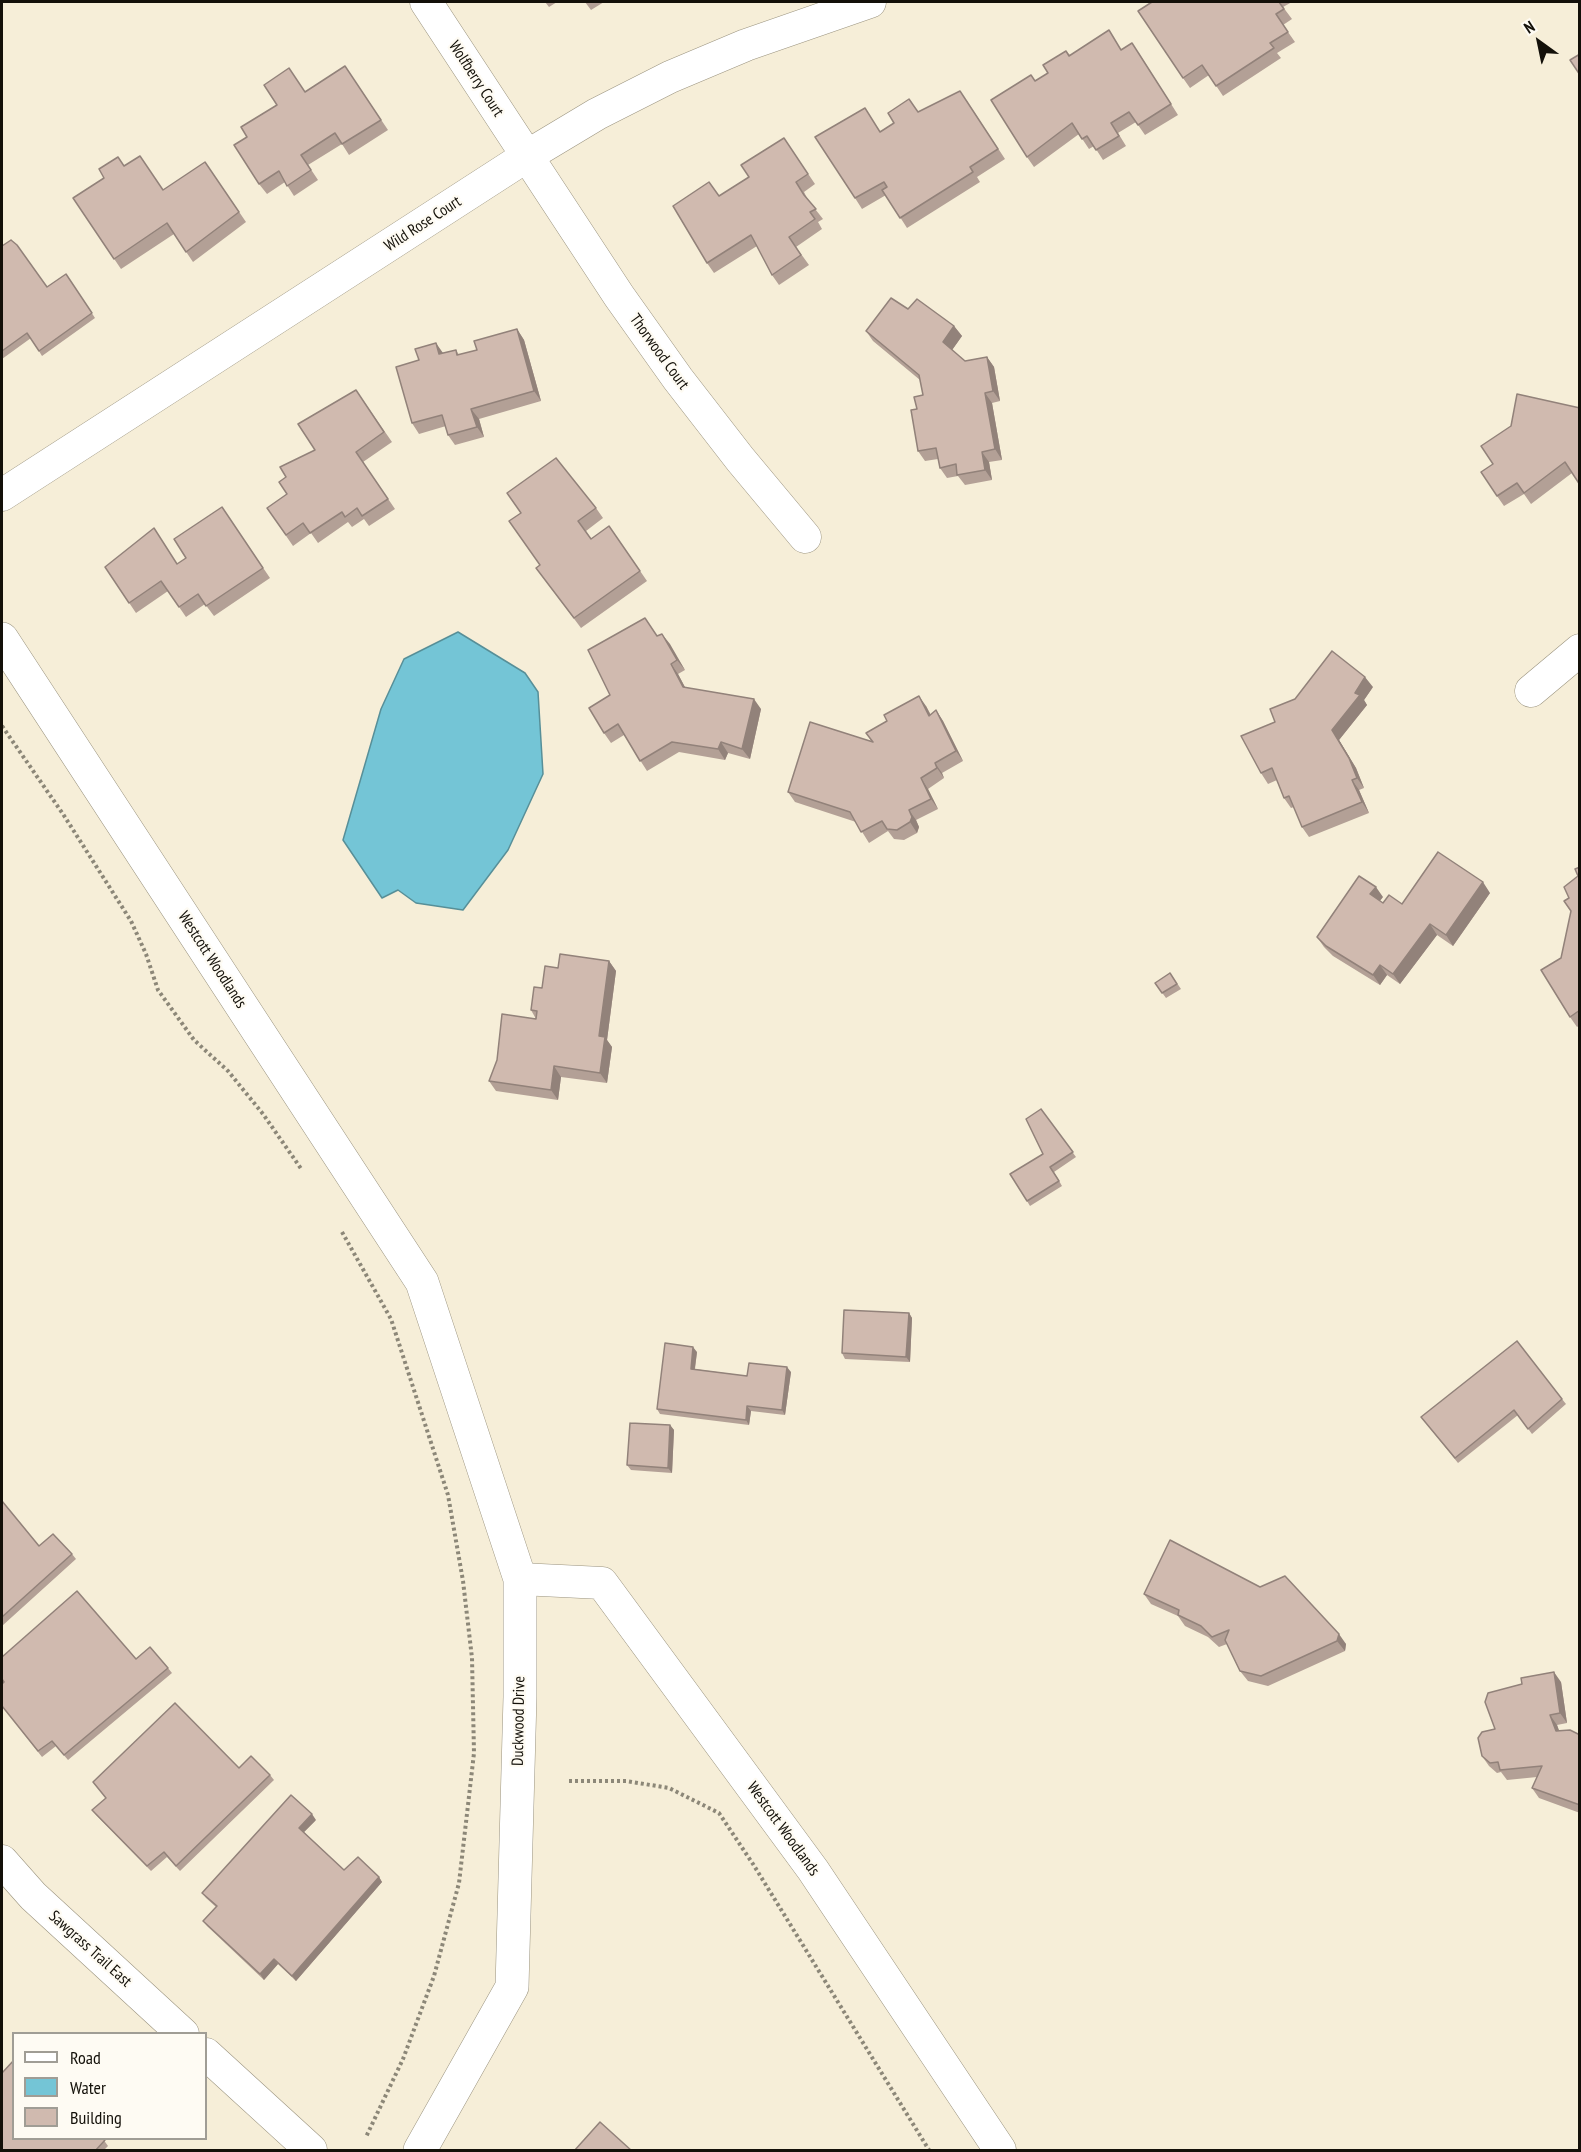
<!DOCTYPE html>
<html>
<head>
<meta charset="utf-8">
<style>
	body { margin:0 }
	#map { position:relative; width:1581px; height:2152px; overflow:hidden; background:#f6eed8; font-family:"PT Sans Narrow",sans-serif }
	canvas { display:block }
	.frame { position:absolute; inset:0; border:3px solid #131009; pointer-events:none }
	.legend { position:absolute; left:12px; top:2032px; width:195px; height:108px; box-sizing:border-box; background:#fefbf3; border:2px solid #a09d95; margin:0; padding:8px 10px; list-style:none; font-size:18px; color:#131009 }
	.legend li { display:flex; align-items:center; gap:12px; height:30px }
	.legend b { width:30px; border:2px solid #a09d95 }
	.north { position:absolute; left:1509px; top:12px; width:60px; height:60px; -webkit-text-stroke:4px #fefbf3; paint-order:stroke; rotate:327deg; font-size:16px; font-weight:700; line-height:24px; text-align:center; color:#131009 }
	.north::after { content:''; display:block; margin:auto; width:21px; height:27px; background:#131009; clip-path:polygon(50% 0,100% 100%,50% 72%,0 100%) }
</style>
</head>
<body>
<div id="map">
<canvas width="1581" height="2152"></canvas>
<div class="frame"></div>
<ul class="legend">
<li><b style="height:8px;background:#fff"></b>Road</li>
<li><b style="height:16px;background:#74c5d6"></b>Water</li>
<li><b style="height:16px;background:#d0baaf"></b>Building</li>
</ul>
<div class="north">N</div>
</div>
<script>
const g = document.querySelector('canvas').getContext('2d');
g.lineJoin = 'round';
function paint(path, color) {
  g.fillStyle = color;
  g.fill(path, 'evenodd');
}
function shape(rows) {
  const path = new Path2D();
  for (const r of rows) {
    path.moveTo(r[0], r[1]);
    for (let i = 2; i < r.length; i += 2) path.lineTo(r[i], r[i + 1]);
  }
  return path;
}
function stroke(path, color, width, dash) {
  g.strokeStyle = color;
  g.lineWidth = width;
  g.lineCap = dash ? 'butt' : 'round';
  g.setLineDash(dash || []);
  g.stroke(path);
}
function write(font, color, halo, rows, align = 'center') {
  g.font = font + ' "PT Sans Narrow",sans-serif';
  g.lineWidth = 4.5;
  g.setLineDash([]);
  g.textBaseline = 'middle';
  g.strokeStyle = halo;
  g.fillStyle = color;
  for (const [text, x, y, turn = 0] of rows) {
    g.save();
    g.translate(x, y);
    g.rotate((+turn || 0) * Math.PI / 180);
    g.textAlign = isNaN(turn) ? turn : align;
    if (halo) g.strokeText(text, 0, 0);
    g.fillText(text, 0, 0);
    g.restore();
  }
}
const water = shape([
	[458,632,525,673,538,692,543,774,508,850,463,910,416,903,398,890,382,898,343,840,381,709,404,659,458,632]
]);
paint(water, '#74c5d6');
stroke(water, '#578f98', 1.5);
const street = shape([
	[426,2,619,296,678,379,740,459,805,537],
	[2,495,527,156,597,114,670,77,746,45,870,2],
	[1531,691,1580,650],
	[520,1579,602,1583,813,1870,1000,2150],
	[2,1861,33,1896,183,2034],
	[206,2054,311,2150]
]);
const secondary = shape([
	[2,639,422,1282,520,1579,520,1697,512,1987,420,2150]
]);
stroke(street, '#9a937f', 33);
stroke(secondary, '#9a937f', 34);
stroke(shape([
	[2,726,63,814,131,921,146,954,158,990,194,1040,228,1071,263,1114,302,1170],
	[342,1232,391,1319,448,1495,463,1581,472,1658,474,1753,459,1883,434,1976,403,2059,366,2137],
	[569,1781,626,1781,669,1788,719,1813,753,1864,929,2150]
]), '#8c8778', 4, [3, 3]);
stroke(street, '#fff', 32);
stroke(secondary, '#fff', 33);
paint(shape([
	[545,2,557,2,549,7],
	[585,2,604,2,591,10],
	[1152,2,1292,2,1283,7,1292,19,1283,25,1295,42,1277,53,1281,58,1223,96,1209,75,1190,88,1183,78],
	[1121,49,1139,53,1178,115,1145,135,1136,122,1118,133,1126,146,1103,160,1094,146,1089,149,1079,134,1034,167,1027,157,1035,81,1048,73,1066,51,1070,55],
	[345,66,388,130,349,155,342,144,308,165,318,180,294,196,285,182,267,194,259,184,247,137,305,92],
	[967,101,1005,159,977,177,980,182,907,228,886,195,862,209,855,198,919,112],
	[784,138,815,184,804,192,808,200,823,219,818,222,822,229,796,247,809,265,779,285,772,275,757,246,714,273,707,263,720,196,749,177],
	[205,162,246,222,193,262,174,234,121,269,73,198,124,166,163,190],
	[2,246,47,287,66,274,95,318,42,356,31,338,2,359],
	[954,326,962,336,952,350,965,361,987,357,994,367,1000,401,992,403,1002,460,989,462,992,480,965,485,958,476,947,478,940,468,938,459,925,461,918,451,917,409,923,395,920,380,873,341,866,331],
	[517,329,524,340,541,401,479,419,484,437,455,445,448,435,446,426,419,434,412,423,443,353,456,350,459,355,477,350],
	[356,390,392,442,363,462,395,509,369,526,364,519,352,527,348,522,318,543,311,533,293,546,267,508,287,494,286,477,315,450],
	[1580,408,1572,473,1531,504,1524,494,1504,506,1497,496],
	[222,507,270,578,214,616,205,604,186,617,168,591,136,613,105,567,178,564,186,558],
	[596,508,603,518,586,531,591,539,609,526,647,581,581,628,536,568,540,565,509,521],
	[662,634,685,670,678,674,685,687,761,709,750,759,728,753,725,760,679,752,647,771,624,735,611,743,604,733,610,695,657,636],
	[1373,687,1364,700,1367,705,1339,740,1356,768,1364,788,1359,790,1369,813,1309,837,1302,827,1294,807,1291,808,1284,798,1277,780,1268,784,1261,773],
	[926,706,931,715,936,710,943,721,963,761,942,773,944,778,928,789,938,809,916,820,919,827,917,833,904,840,894,839,888,831,869,843,856,822,795,802,788,792,872,742,866,733],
	[1580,867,1580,1025,1577,1027,1570,1017,1561,958,1571,912,1564,901,1569,898,1578,876],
	[1490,893,1453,946,1437,935,1400,984,1387,975,1380,985,1333,956,1324,947,1317,937,1383,897,1380,901,1383,903,1402,904],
	[609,961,616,971,607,1040,612,1047,607,1083,561,1077,558,1100,496,1091,489,1081,536,1019,531,1010,558,968],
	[1170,973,1181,989,1166,998,1155,983],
	[1041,1109,1076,1157,1054,1172,1062,1186,1030,1206,1027,1201,1043,1154],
	[909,1313,912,1318,910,1362,845,1359,842,1353],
	[697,1352,695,1369,747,1376,791,1372,785,1415,751,1411,749,1425,660,1414,657,1409],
	[1562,1399,1566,1404,1532,1434,1518,1415,1458,1463,1421,1417],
	[670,1425,674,1430,672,1473,631,1470,627,1465],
	[2,1501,39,1546,72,1554,76,1559,2,1626],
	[1260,1587,1346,1644,1345,1651,1268,1686,1248,1681,1240,1671,1227,1644,1219,1647,1208,1637,1185,1626,1178,1616,1151,1604,1144,1594],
	[136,1659,168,1668,172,1673,68,1760,56,1746,42,1757,2,1706],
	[1561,1682,1567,1723,1557,1725,1559,1731,1580,1735,1580,1813,1539,1798,1532,1788,1537,1777,1507,1780,1501,1772,1497,1773,1489,1766,1482,1756],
	[239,1768,270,1775,274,1780,180,1871,167,1857,151,1871,96,1815,92,1810],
	[316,1820,304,1832,344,1870,379,1877,382,1882,296,1981,278,1964,264,1980,207,1926,203,1921,216,1907,206,1898,202,1893],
	[103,2139,108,2146,103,2151,2,2151]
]), '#b3a096');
paint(shape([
	[954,326,962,336,950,353,943,342],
	[517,329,524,340,541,401,534,391],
	[436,343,443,353,439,354],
	[987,357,994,367,1000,401,993,391],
	[985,393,992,403,1002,460,995,449],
	[471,409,479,419,484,437,477,427],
	[982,452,989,462,992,480,985,470],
	[662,634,670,644,685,670,677,660],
	[671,664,678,674,690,697,683,687],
	[1365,677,1373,687,1364,700,1367,705,1339,740,1356,768,1364,788,1357,778,1332,730],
	[919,696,926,706,936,726,929,716],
	[754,699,761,709,750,759,742,749],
	[936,710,943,721,963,761,956,751],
	[721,742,728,753,725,760,718,749],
	[935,763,942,773,944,778,937,768],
	[921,778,928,789,938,809,931,799],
	[1352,780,1359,790,1369,813,1362,802],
	[909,810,916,820,919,827,917,833,910,822],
	[1483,882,1490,893,1453,946,1446,935],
	[1376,887,1383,897,1377,904,1370,894],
	[1430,924,1437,935,1400,984,1393,974],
	[609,961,616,971,607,1040,612,1047,607,1083,600,1073,599,1036],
	[1380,965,1387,975,1380,985,1373,975],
	[554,1066,561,1077,558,1100,551,1090],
	[909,1313,912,1318,910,1362,906,1357],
	[693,1347,697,1352,694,1374,691,1369],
	[787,1367,791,1372,785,1415,782,1410],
	[747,1406,751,1411,749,1425,746,1420],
	[670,1425,674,1430,672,1473,668,1468],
	[1339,1634,1346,1644,1345,1651,1337,1641],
	[1554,1672,1561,1682,1567,1723,1560,1713],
	[1550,1715,1557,1725,1563,1741,1556,1731],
	[312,1814,316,1820,303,1833,299,1828],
	[379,1877,382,1882,296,1981,292,1976],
	[274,1959,278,1964,264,1980,260,1974]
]), '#92827a');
const building = shape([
	[1152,2,1279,2,1284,9,1276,14,1288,32,1270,43,1274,48,1216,86,1202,65,1183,78,1138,11,1152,2],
	[1109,30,1121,50,1132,43,1171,104,1138,125,1129,112,1111,123,1119,136,1096,150,1087,136,1082,139,1072,123,1027,157,991,100,1031,75,1035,81,1048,73,1043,65,1066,51,1069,56,1109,30],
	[1580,54,1580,75,1570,60,1580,54],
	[345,66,381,120,342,144,335,133,301,155,311,170,287,186,279,171,259,184,234,145,247,137,241,127,277,105,264,85,289,68,305,92,345,66],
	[960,91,998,149,970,167,973,172,900,218,882,190,887,187,884,182,855,198,815,137,865,108,880,132,894,123,888,113,909,99,918,112,960,91],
	[784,138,808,174,796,182,804,195,816,209,810,212,815,219,789,237,801,255,772,275,751,235,707,263,673,206,709,182,719,196,749,177,741,165,784,138],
	[140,156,163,190,205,162,239,212,186,252,167,223,114,259,73,198,104,178,99,169,118,157,124,166,140,156],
	[11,240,17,245,47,287,66,274,92,313,39,351,27,333,2,351,2,246,11,240],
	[891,298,908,309,917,299,954,326,943,342,965,361,987,357,993,391,985,393,995,449,982,452,985,470,957,475,956,464,940,468,936,448,918,451,911,410,917,409,914,397,923,395,919,375,866,331,891,298],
	[517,329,534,391,471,409,477,427,448,435,442,415,412,423,396,367,419,360,415,349,436,343,439,354,456,350,457,355,477,350,474,341,517,329],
	[356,390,384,432,356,452,388,499,362,516,357,508,345,517,342,512,310,533,303,523,286,535,267,508,287,494,279,482,286,477,280,467,315,450,298,424,356,390],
	[1517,394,1580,408,1580,485,1565,462,1524,493,1517,483,1497,496,1481,472,1493,464,1481,446,1511,426,1517,394],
	[556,458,596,508,578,521,591,539,609,526,640,571,574,618,536,568,540,565,509,521,521,513,507,493,556,458],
	[222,507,263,568,206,606,198,594,179,607,161,581,129,603,105,567,154,528,177,564,186,558,174,539,222,507],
	[645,618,657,636,662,634,677,660,671,664,683,687,754,699,742,749,721,742,718,749,672,742,640,761,618,724,604,733,589,708,610,695,588,650,645,618],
	[1332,651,1365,677,1355,693,1360,695,1332,730,1349,758,1357,778,1352,780,1362,802,1302,827,1289,796,1284,798,1272,768,1261,773,1241,736,1275,722,1270,709,1295,699,1332,651],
	[919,696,929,716,936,710,956,751,935,763,937,768,921,778,931,799,909,810,912,817,910,822,897,830,887,829,882,821,861,832,850,812,788,792,810,722,873,742,866,733,887,721,884,715,919,696],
	[1438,852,1483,882,1446,935,1430,924,1393,974,1380,965,1373,975,1326,946,1317,937,1359,876,1376,887,1370,894,1383,903,1389,895,1402,904,1438,852],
	[1580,867,1580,1010,1570,1017,1541,970,1561,958,1571,911,1564,901,1569,898,1564,887,1578,876,1575,869,1580,867],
	[560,954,609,961,599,1036,605,1037,600,1073,554,1066,551,1090,489,1081,497,1060,502,1014,536,1019,537,1011,531,1010,534,987,542,988,545,966,558,968,560,954],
	[1170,973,1177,984,1162,993,1155,983,1170,973],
	[1041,1109,1073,1152,1050,1167,1059,1181,1027,1201,1010,1174,1043,1154,1026,1119,1041,1109],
	[844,1310,909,1313,906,1357,842,1353,844,1310],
	[1517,1341,1562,1399,1528,1429,1514,1410,1455,1458,1421,1417,1517,1341],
	[665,1343,693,1347,691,1369,747,1376,749,1363,787,1367,782,1410,747,1406,746,1420,657,1409,665,1343],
	[630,1423,670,1425,668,1468,627,1465,630,1423],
	[2,1501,39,1546,53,1534,72,1554,2,1617,2,1501],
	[1170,1540,1260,1587,1285,1576,1339,1634,1337,1641,1261,1676,1240,1671,1225,1640,1229,1630,1212,1637,1201,1626,1178,1615,1179,1610,1144,1594,1170,1540],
	[77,1591,136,1659,150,1647,168,1668,64,1755,52,1741,38,1751,2,1706,2,1684,4,1682,2,1679,2,1657,77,1591],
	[1554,1672,1560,1713,1550,1715,1556,1731,1570,1730,1580,1735,1580,1805,1532,1788,1542,1766,1500,1770,1498,1762,1490,1763,1482,1756,1478,1738,1482,1732,1495,1729,1485,1702,1488,1693,1522,1684,1521,1678,1554,1672],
	[175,1703,239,1768,251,1756,270,1775,176,1866,164,1852,147,1866,92,1810,106,1798,93,1782,175,1703],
	[291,1795,312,1814,299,1828,344,1870,358,1857,379,1877,292,1976,274,1959,260,1974,203,1921,217,1906,202,1893,291,1795],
	[14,2060,14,2139,103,2139,105,2140,95,2151,2,2151,2,2073,14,2060],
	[600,2122,632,2151,574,2151,600,2122]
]);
paint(building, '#d0baaf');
stroke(building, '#92827a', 1.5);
write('16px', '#131009', '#fefbf3', [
	["Wolfberry Court",476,79,57],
	["Wild Rose Court",423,224,-33],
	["Thorwood Court",659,352,54],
	["Westcott Woodlands",212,960,57],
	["Duckwood Drive",519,1721,-89],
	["Westcott Woodlands",783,1829,54],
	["Sawgrass Trail East",90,1949,42]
]);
</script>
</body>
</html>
